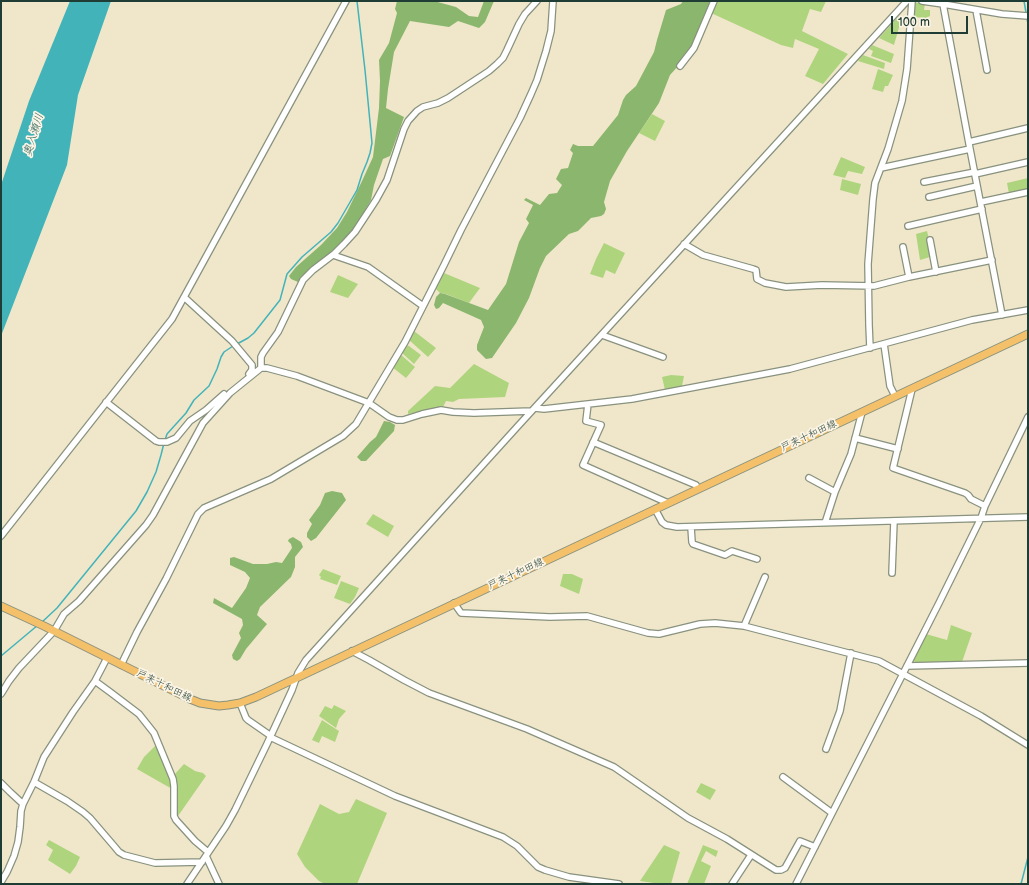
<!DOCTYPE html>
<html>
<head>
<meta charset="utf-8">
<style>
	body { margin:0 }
	#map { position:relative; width:1029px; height:885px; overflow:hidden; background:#f0e7ca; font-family:"Balsamiq Sans",sans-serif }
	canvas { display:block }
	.frame { position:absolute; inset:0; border:2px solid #1f3d34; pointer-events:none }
	.scale { position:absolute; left:891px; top:16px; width:77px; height:18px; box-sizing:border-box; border:2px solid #1f3d34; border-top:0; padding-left:5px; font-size:12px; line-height:14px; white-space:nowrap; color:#1f3d34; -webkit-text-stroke:3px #fcf5e5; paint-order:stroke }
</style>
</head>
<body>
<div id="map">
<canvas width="1029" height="885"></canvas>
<div class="frame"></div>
<div class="scale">100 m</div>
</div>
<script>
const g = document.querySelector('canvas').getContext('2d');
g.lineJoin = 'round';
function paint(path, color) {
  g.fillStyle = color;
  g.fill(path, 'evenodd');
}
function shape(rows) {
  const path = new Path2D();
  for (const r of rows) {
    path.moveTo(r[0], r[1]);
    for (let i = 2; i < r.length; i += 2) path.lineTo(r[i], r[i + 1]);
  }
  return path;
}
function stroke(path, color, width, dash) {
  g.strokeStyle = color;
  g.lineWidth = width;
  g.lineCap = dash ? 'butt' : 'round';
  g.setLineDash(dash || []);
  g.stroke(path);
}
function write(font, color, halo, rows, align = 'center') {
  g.font = font + ' "Balsamiq Sans","Klee One",sans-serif';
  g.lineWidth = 3.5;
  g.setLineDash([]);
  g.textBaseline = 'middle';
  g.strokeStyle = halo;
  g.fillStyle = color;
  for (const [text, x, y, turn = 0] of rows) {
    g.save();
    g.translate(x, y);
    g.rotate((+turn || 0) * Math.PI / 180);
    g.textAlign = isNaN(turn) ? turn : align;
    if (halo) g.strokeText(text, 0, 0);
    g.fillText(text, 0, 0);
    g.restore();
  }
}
paint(shape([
	[717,1,826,1,821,12,810,9,802,31,848,54,823,84,805,76,819,49,795,39,793,48,781,45,711,13],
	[914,2,925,4,924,10,930,10,930,16,926,18,914,17],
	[898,17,900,24,894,45,879,38],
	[872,45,894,54,891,63,871,56,873,51,869,49],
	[863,55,885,63,884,69,858,61],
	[878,69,893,75,888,86,885,86,883,92,872,89],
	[652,114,665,121,655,141,639,133],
	[841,157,865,167,862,174,848,171,845,178,833,175],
	[1028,178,1028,190,1009,194,1007,183],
	[842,179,861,184,858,195,840,190],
	[927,231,929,239,927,240,930,257,920,260,916,234],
	[604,243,625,253,615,274,606,270,603,278,590,274,596,259],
	[444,273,480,288,469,303,446,294,440,293,435,288],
	[338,275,358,284,348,298,330,292],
	[414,331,436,348,428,357,409,340],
	[406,345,409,346,421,355,414,364,401,352],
	[400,354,415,367,406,378,392,367],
	[474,364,509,383,505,397,459,399,453,402,446,401,443,407,408,414,408,411,435,386,450,388],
	[671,375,684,376,682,386,665,390,662,377],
	[373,514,394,526,388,537,366,524],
	[323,569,341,576,337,585,320,579,321,577,319,575],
	[563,574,572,574,583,579,579,594,560,586],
	[341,581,359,588,355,597,350,604,334,598],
	[951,625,972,633,962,662,916,663,913,660,926,634,947,640],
	[334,705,346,711,339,719,336,728,319,716,325,706,332,709],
	[322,720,339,731,335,742,322,736,319,743,312,740],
	[156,745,172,783,172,789,137,769,144,757],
	[184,764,195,771,203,773,206,776,178,816,176,815,177,784,174,775],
	[701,783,716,790,710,800,696,792],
	[356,799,387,813,357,884,325,884,319,881,305,867,297,854,320,804,339,814,349,812],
	[49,840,80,857,76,866,70,874,48,860,53,850,46,845],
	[664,845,680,852,671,884,661,884,640,881],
	[703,845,718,851,716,857,706,851,701,861,711,866,704,884,687,884]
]), '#afd47e');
paint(shape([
	[397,1,434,1,456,7,469,16,478,17,484,1,494,1,485,22,479,28,458,21,449,27,410,21,394,52,388,89,386,108,404,117,390,156,383,159,374,185,371,200,351,234,329,255,315,265,298,282,291,279,289,276,296,267,321,245,337,228,347,212,362,181,373,157,379,108,380,81,379,60,389,43,397,13,395,9],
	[683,1,713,1,699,35,688,55,670,75,659,103,627,151,610,181,604,202,606,209,604,214,601,216,591,218,578,231,569,234,546,256,540,268,529,298,516,323,492,358,486,359,477,350,477,345,484,327,481,320,443,303,439,308,436,309,434,305,436,297,440,293,445,294,488,310,506,284,519,242,529,223,526,219,533,205,524,200,526,198,540,205,549,194,557,193,562,185,556,179,561,169,568,168,573,153,570,150,573,144,578,146,593,146,618,115,623,100,626,95,636,86,654,52,657,40,666,10,681,4],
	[384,421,390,422,395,425,394,431,366,461,361,461,357,457,370,442,376,437],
	[332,491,342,493,346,500,316,538,311,541,307,537,307,533,312,524,309,520,320,505,325,493],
	[293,537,301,542,303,547,295,557,295,567,291,577,260,607,257,615,267,624,246,649,240,659,237,661,233,659,232,655,241,638,239,633,243,625,242,619,213,603,214,598,232,608,246,588,250,578,245,572,230,565,230,558,234,557,253,564,267,564,276,562,282,563,292,548,291,544,288,541,289,539]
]), '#8bb66d');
paint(shape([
	[70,1,111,1,78,95,67,165,1,336,1,185,29,101]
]), '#43b3ba');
stroke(shape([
	[1024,1,1028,24],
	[237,344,248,338,254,333,280,300,287,274,302,257,331,232,338,223,357,190,362,174,367,162,370,153,372,143,365,70,357,1],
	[165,440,167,434,186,413,194,400,209,386,217,369,221,357,224,352,233,346],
	[41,623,57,608,136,511,147,492,156,472,161,455,164,443],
	[1,656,38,625],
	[1021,884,1028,857]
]), '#43b3ba', 1.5);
const minor = shape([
	[922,1,943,4,1002,14,1028,16],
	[943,4,970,149,1002,315],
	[976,10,987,70],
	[680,66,694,48,714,1],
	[969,142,1028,128],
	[881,168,970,149],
	[975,174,1028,162],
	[924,182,975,172],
	[929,197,977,186],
	[981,202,1028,192],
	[908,226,982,209],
	[930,240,936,272],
	[684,244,703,255,753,269,756,270,757,279,765,283,786,287,822,285,874,286,909,277,992,260],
	[903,247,909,277],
	[333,255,368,267,423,306],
	[184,297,232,341,252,365,252,370,249,374],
	[602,335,663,357],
	[884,344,890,386,895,396],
	[870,348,869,325,868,264,873,199,875,183,888,149,902,101,907,69,912,1],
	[261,368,261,357,263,353,278,332,303,280,313,270,334,254,344,244,355,232,376,200,387,180,404,129,408,121,417,111,423,107,438,103,448,98,489,71,497,64,503,58,507,50,519,24,525,14,537,1],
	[912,389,893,468,965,493,968,495,971,499,985,506],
	[106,402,156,441,159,442,167,442,176,438,190,421,206,410,224,394],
	[588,404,586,421,601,425,583,465,668,503],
	[535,408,544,409,632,399,790,369,972,320,1028,310],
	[855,438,898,449],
	[593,442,696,485,697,489],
	[809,478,835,492],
	[655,509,662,522,666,525,677,527,1028,517],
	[825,523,835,492,851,454,862,412],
	[691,527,692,542,693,544,725,555,732,551,757,559],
	[1,536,172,319,346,1],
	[892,573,894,521],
	[454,603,461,613,550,617,587,616,648,633,659,634,700,624,715,623,744,626,879,661,981,716,1028,745],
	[744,626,765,577],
	[352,651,369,660,404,680,429,693,527,729,614,767,688,818,727,839,768,865,776,870,781,870,785,868,800,841,815,847],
	[121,665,137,632,166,579,198,514,204,508,271,479,343,436,356,424,405,342,444,265,461,230,520,118,531,94,537,80,546,51,551,31,553,1],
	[907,666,1028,663],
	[95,681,110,692,139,714,154,733,173,779,174,786,174,816,176,820,195,841,208,852],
	[1,694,9,681,19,668,54,631,64,614,79,601,146,525,153,515,203,423,230,393,261,368,267,368,297,376,369,403,389,417,397,420,403,420,422,414,441,410,453,412,474,413,531,411],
	[240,703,246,718,248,720,271,736],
	[270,737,395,796,503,837,517,846,538,867,545,870,569,877,619,884],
	[826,749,840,711,851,653],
	[783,777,832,813],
	[34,782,67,801,83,812,90,818,114,846,119,852,124,855,155,863,202,862],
	[1,783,10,792,23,804],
	[206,856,219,884],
	[1,882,7,872,14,856,18,842,20,827,21,811,23,804,34,782,44,757,73,712,95,681,107,658],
	[187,884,226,826,235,810,267,744,292,690,298,673,306,660,518,426,907,1],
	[732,884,751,855],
	[796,884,939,603,981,518,985,506,1028,417]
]);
const major = shape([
	[1,606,44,626,190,699,200,703,219,706,228,705,240,703,256,697,1028,334]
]);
stroke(minor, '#88927f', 8);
stroke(major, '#88927f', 9);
stroke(minor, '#fff', 5.5);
stroke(major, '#f4c16a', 7);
write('10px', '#1f3d34', '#fcf5e5', [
	["戸来十和田線",809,436,-25],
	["戸来十和田線",516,574,-25],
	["戸来十和田線",164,686,26]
]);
write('italic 11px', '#2a605c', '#fcf5e5', [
	["奥入瀬川",34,135,-73]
]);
</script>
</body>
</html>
